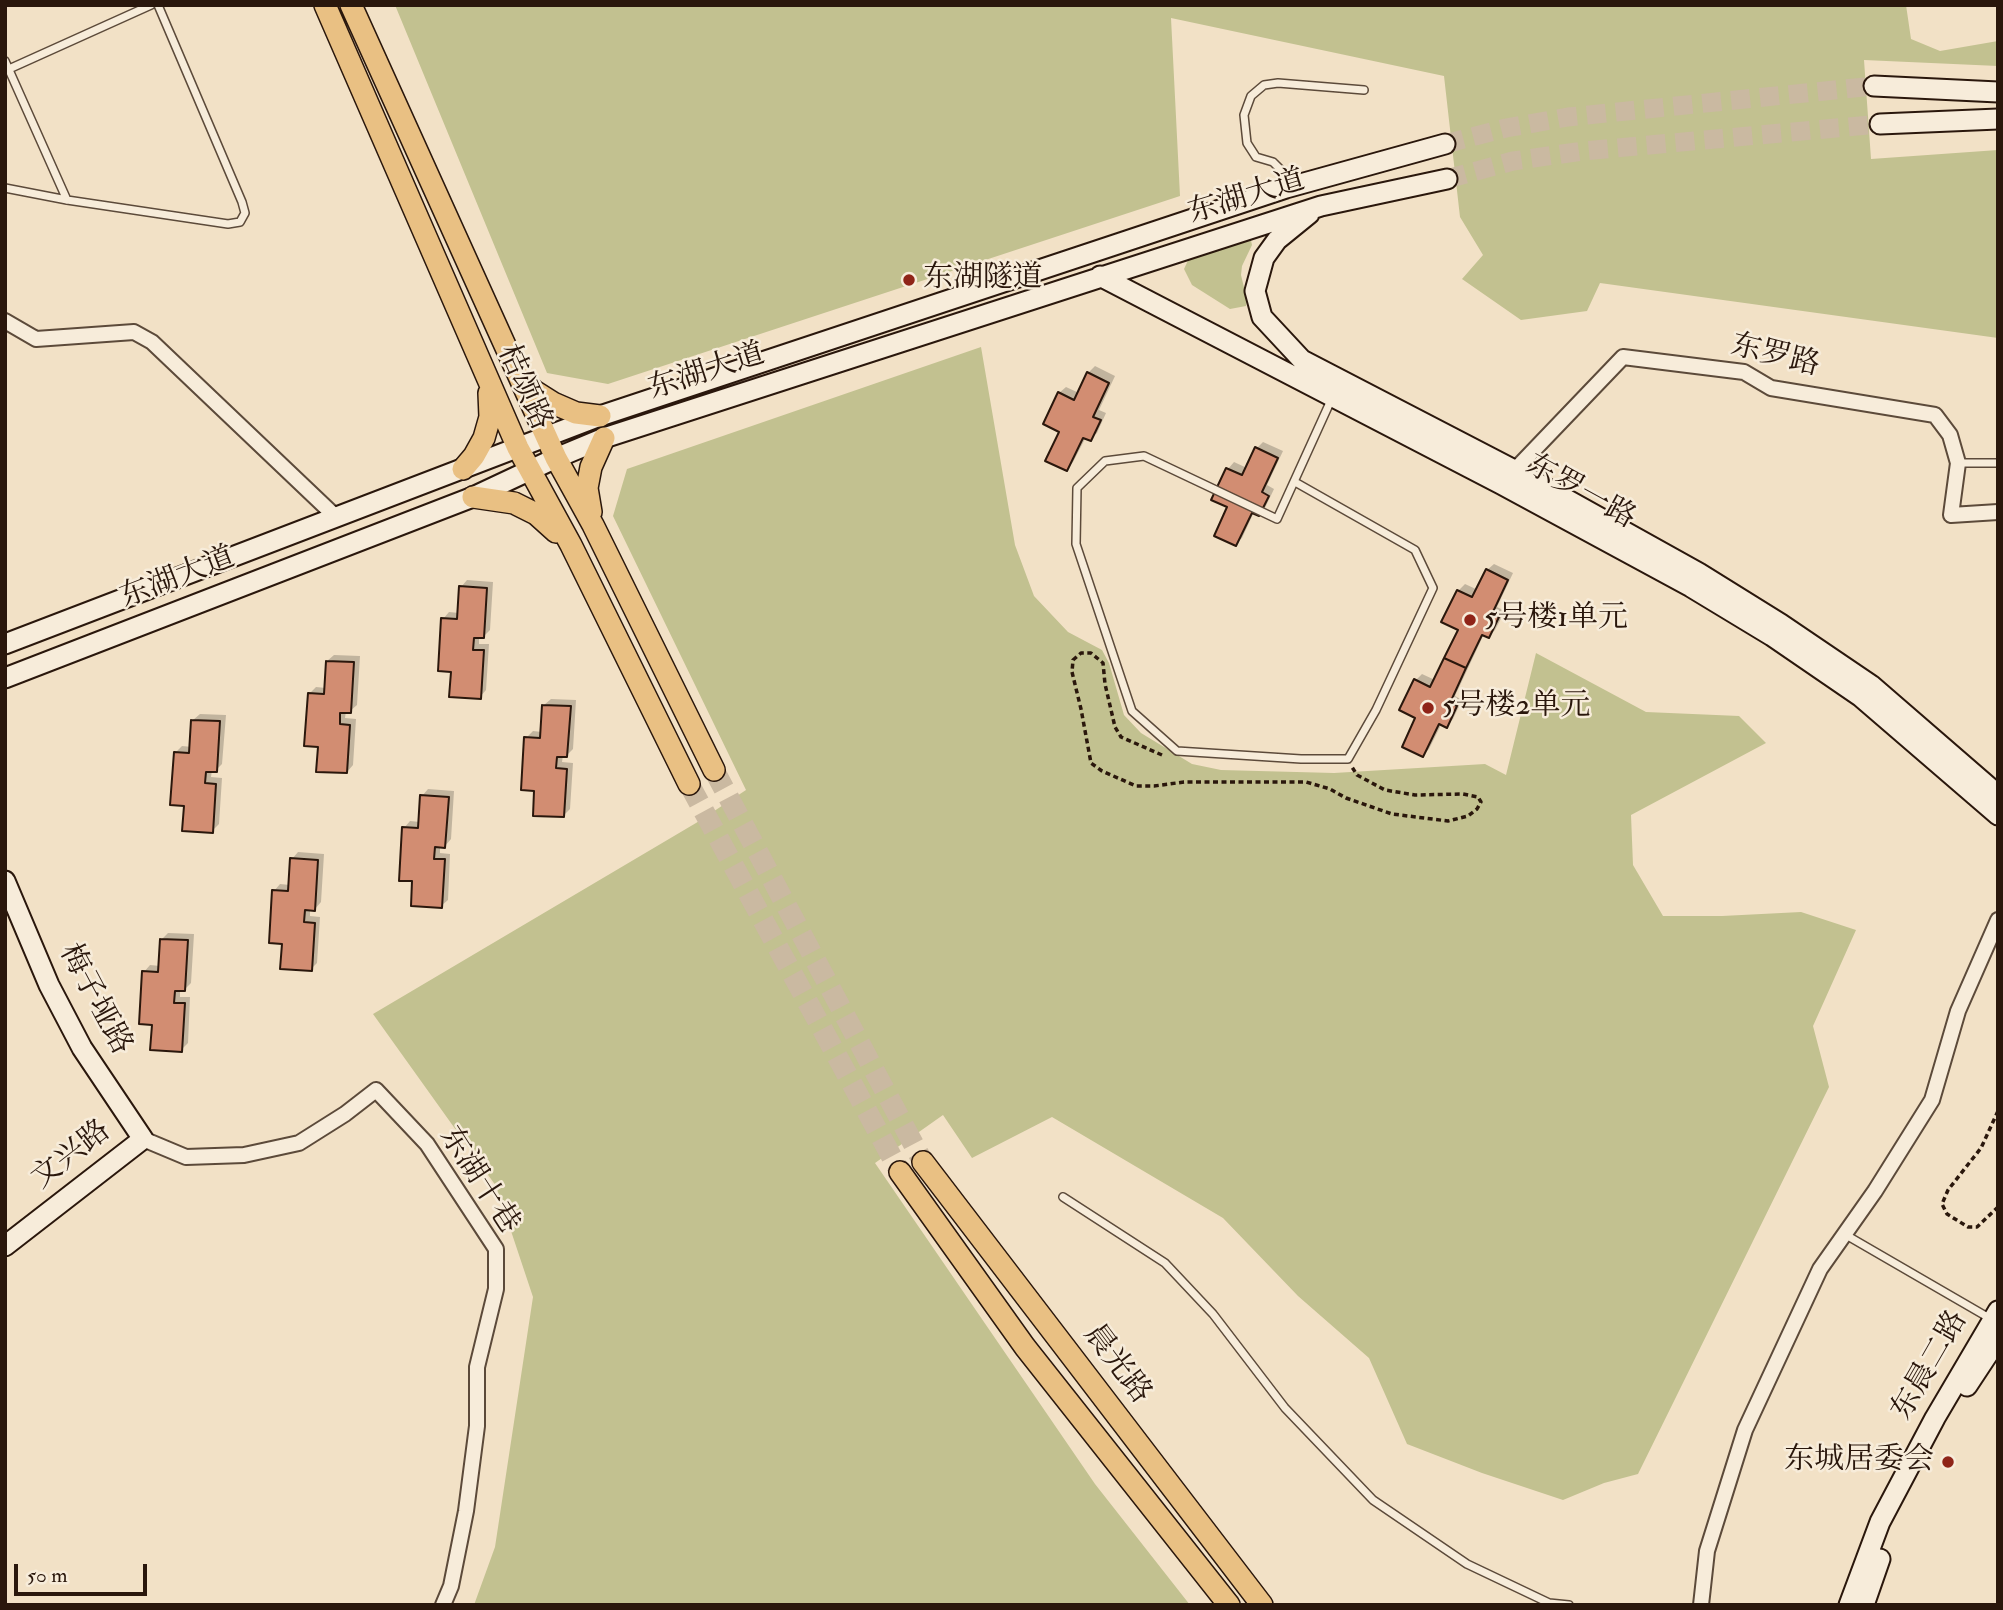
<!DOCTYPE html>
<html>
<head>
<meta charset="utf-8">
<style>
	body { margin:0 }
	#map { position:relative; width:2003px; height:1610px; overflow:hidden; background:#f2e1c6; font-family:"IM FELL Double Pica",serif }
	canvas { display:block }
	.frame { position:absolute; inset:0; border:7px solid #2a170c; pointer-events:none }
	.scale { position:absolute; left:14px; top:1564px; width:133px; height:32px; box-sizing:border-box; border:4px solid #2a170c; border-top:0; padding-left:9px; font-size:21px; line-height:24px; white-space:nowrap; color:#2a170c; -webkit-text-stroke:5px #f7ecda; paint-order:stroke }
</style>
</head>
<body>
<div id="map">
<canvas width="2003" height="1610"></canvas>
<div class="frame"></div>
<div class="scale">50 m</div>
</div>
<script>
const g = document.querySelector('canvas').getContext('2d');
g.lineJoin = 'round';
function paint(path, color) {
  g.fillStyle = color;
  g.fill(path, 'evenodd');
}
function shape(rows) {
  const path = new Path2D();
  for (const r of rows) {
    path.moveTo(r[0], r[1]);
    for (let i = 2; i < r.length; i += 2) path.lineTo(r[i], r[i + 1]);
  }
  return path;
}
function stroke(path, color, width, dash) {
  g.strokeStyle = color;
  g.lineWidth = width;
  g.lineCap = dash ? 'butt' : 'round';
  g.setLineDash(dash || []);
  g.stroke(path);
}
function write(font, color, halo, rows, align = 'center') {
  g.font = font + ' "IM FELL Double Pica","Noto Serif SC",serif';
  g.lineWidth = 5;
  g.setLineDash([]);
  g.textBaseline = 'middle';
  g.strokeStyle = halo;
  g.fillStyle = color;
  for (const [text, x, y, turn = 0] of rows) {
    g.save();
    g.translate(x, y);
    g.rotate((+turn || 0) * Math.PI / 180);
    g.textAlign = isNaN(turn) ? turn : align;
    if (halo) g.strokeText(text, 0, 0);
    g.fillText(text, 0, 0);
    g.restore();
  }
}
paint(shape([
	[395,5,1906,5,1911,39,1940,51,1998,41,1998,66,1864,60,1871,159,1998,150,1998,338,1600,283,1587,311,1521,320,1462,279,1483,255,1460,217,1444,76,1171,18,1180,196,608,384,547,373],
	[1250,236,1252,245,1242,266,1241,275,1247,300,1246,306,1230,309,1192,285,1184,269,1192,252],
	[981,347,1015,545,1034,596,1068,632,1102,650,1109,663,1124,715,1141,733,1192,764,1221,770,1334,773,1485,764,1506,775,1536,653,1646,712,1739,716,1766,743,1631,815,1633,865,1663,916,1722,916,1801,912,1856,930,1813,1026,1829,1087,1638,1474,1604,1483,1563,1500,1482,1473,1407,1444,1369,1358,1298,1296,1223,1218,1052,1117,972,1158,943,1115,875,1163,1095,1484,1190,1605,474,1605,495,1547,533,1297,496,1186,373,1014,696,823,746,790,613,516,627,469]
]), '#c2c190');
paint(shape([
	[1095,366,1115,376,1099,410,1106,413,1097,433,1090,439,1086,437,1073,462,1067,469,1059,393,1066,387,1079,393,1088,373],
	[1263,442,1283,451,1267,485,1274,489,1265,508,1258,514,1254,512,1242,538,1235,544,1230,507,1213,499,1228,469,1234,462,1247,468,1257,448],
	[1494,564,1513,573,1497,607,1505,611,1495,630,1489,636,1484,634,1455,696,1462,700,1453,719,1446,726,1442,723,1429,749,1423,755,1416,680,1422,674,1435,680,1460,629,1458,591,1465,584,1478,590,1487,570],
	[467,580,493,582,490,630,483,637,479,636,479,644,489,644,486,690,480,697,453,670,443,619,449,612,459,613,461,587],
	[334,655,360,656,357,705,350,711,346,711,345,718,356,719,353,765,347,772,320,745,309,694,316,687,326,688,327,661],
	[551,699,576,700,573,749,567,755,563,755,562,762,573,763,570,809,563,816,536,789,526,738,533,731,542,732,544,705],
	[200,714,226,715,222,764,216,770,212,770,211,777,222,778,219,824,212,831,185,804,175,753,182,746,192,747,193,720],
	[428,789,454,791,451,839,445,846,440,845,440,853,450,854,448,900,441,906,414,879,404,828,410,821,420,822,422,796],
	[298,852,324,854,321,902,315,909,310,908,310,916,320,917,317,963,311,969,284,943,274,891,280,884,290,885,292,859],
	[168,933,194,934,191,983,185,989,180,989,180,997,190,997,188,1043,181,1050,154,1023,144,972,150,965,160,966,162,939]
]), '#0003');
const building = shape([
	[1087,372,1109,383,1093,417,1101,420,1091,441,1083,438,1067,471,1045,461,1059,432,1043,424,1058,392,1074,400,1087,372],
	[1255,447,1278,458,1262,492,1269,496,1259,516,1252,513,1236,546,1214,536,1227,507,1211,500,1226,468,1242,475,1255,447],
	[1486,569,1508,580,1492,614,1499,617,1489,638,1482,635,1466,668,1444,658,1458,630,1441,622,1457,590,1472,597,1486,569],
	[459,586,487,588,484,638,474,638,473,650,484,650,481,699,449,697,451,672,438,671,441,618,457,619,459,586],
	[1444,658,1466,668,1450,703,1457,706,1447,728,1439,724,1423,757,1402,747,1415,718,1399,710,1414,679,1430,687,1444,658],
	[326,661,354,662,351,713,340,713,340,724,350,725,347,773,316,772,318,747,304,746,308,693,324,694,326,661],
	[542,705,571,706,567,757,557,757,556,768,567,769,564,817,533,816,534,791,521,790,524,737,540,738,542,705],
	[191,720,220,721,217,772,206,772,205,783,216,784,213,833,182,831,184,806,170,805,174,752,189,753,191,720],
	[420,795,449,797,445,848,435,847,434,859,445,859,442,908,411,906,412,881,399,881,402,827,418,828,420,795],
	[290,858,318,860,315,911,305,910,304,922,315,923,312,971,280,969,282,944,269,943,272,890,288,891,290,858],
	[160,939,188,940,185,991,175,991,174,1003,185,1003,182,1052,150,1050,152,1025,139,1024,142,971,158,972,160,939]
]);
paint(building, '#d28d72');
stroke(building, '#2a170c', 2);
stroke(shape([
	[1445,144,1506,128,1568,117,1874,86],
	[1447,179,1513,161,1583,151,1880,124]
]), '#cab9a1', 19, [19, 10]);
stroke(shape([
	[714,770,923,1162],
	[689,784,900,1172]
]), '#cab9a1', 21, [21, 10]);
const lane = shape([
	[5,61,67,200],
	[9,69,151,5],
	[5,188,67,200,228,224,240,222,245,213,242,202,158,5],
	[1286,188,1282,171,1273,162,1256,157,1247,143,1244,115,1251,96,1264,85,1278,83,1364,90],
	[1958,463,1998,463],
	[1295,482,1415,550,1433,588,1376,710,1348,759,1301,759,1177,751,1132,711,1076,544,1077,488,1105,461,1144,456,1277,519,1332,398],
	[1063,1197,1165,1263,1213,1314,1285,1408,1373,1500,1467,1564,1549,1603,1569,1605],
	[1846,1235,1991,1319]
]);
const street = shape([
	[5,321,36,339,134,332,152,342,337,518],
	[1510,475,1623,357,1744,372,1771,388,1935,415,1950,435,1958,463,1951,515,1998,512],
	[143,1139,186,1157,244,1155,299,1143,345,1114,376,1090,427,1144,496,1249,496,1289,477,1367,477,1426,466,1511,451,1586,443,1605],
	[1701,1605,1707,1551,1745,1430,1820,1269,1875,1191,1932,1100,1958,1011,1998,920]
]);
const secondary = shape([
	[1874,86,1998,92],
	[1880,124,1998,119],
	[1309,214,1277,240,1264,258,1255,291,1262,317,1302,360,1514,470,1699,573,1781,624,1871,685,1998,795],
	[1100,276,1501,484,1691,587,1772,636,1861,697,1998,815],
	[5,644,600,416,1286,188,1445,144],
	[5,678,473,497,556,458,604,438,1321,206,1447,179],
	[5,881,49,985,82,1048,143,1139,5,1246],
	[1967,1386,1998,1339],
	[1849,1605,1880,1522,1935,1418,1998,1311],
	[1864,1605,1880,1559]
]);
const primary = shape([
	[325,5,518,448,571,545,689,784],
	[351,5,556,458,593,525,714,770],
	[525,381,534,391,553,403,576,413,600,416],
	[463,469,474,456,484,438,490,417,489,393],
	[473,497,514,503,536,514,556,532],
	[591,512,587,488,591,467,604,438],
	[923,1162,1262,1605],
	[900,1172,1025,1347,1229,1605]
]);
stroke(lane, '#5c4a3a', 10);
stroke(street, '#5c4a3a', 18);
stroke(secondary, '#2a170c', 23);
stroke(primary, '#2a170c', 24);
stroke(shape([
	[1162,755,1121,737,1115,727,1105,684,1103,663,1091,653,1081,653,1073,660,1072,672,1081,709,1091,763,1102,771,1136,786,1154,786,1184,782,1306,782,1330,789,1346,798,1392,814,1448,821,1468,816,1477,809,1481,802,1478,797,1463,794,1415,795,1385,790,1357,775,1352,767],
	[1998,1111,1981,1148,1948,1190,1942,1204,1947,1214,1968,1227,1977,1227,1998,1207]
]), '#2a170c', 3.5, [5, 3.5]);
stroke(lane, '#f7ecda', 7);
stroke(street, '#f7ecda', 14);
stroke(secondary, '#f7ecda', 19);
stroke(primary, '#e9c083', 21);
for (const [x, y, r, color] of [
	[909,280,7,"#8f2418"],
	[1470,620,7,"#8f2418"],
	[1428,708,7,"#8f2418"],
	[1948,1462,7,"#8f2418"]
]) {
  const dot = new Path2D();
  dot.arc(x, y, r, 0, 2 * Math.PI);
  g.fillStyle = color;
  g.fill(dot);
  stroke(dot, '#f7ecda', 2.5);
}
write('30px', '#2a170c', '#f7ecda', [
	["东湖大道",1247,198,-17],
	["东罗路",1775,357,14],
	["东湖大道",707,373,-18],
	["桔颂路",523,388,66],
	["东罗一路",1580,493,29],
	["东湖大道",178,579,-21],
	["梅子垭路",94,1000,62],
	["文兴路",72,1156,-38],
	["东湖十巷",478,1181,57],
	["晨光路",1116,1365,53],
	["东晨二路",1931,1366,-60]
]);
write('30px', '#2a170c', '#f7ecda', [
	["东湖隧道",923,280],
	["5号楼1单元",1484,620],
	["5号楼2单元",1442,708],
	["东城居委会",1934,1462,"right"]
], 'left');
</script>
</body>
</html>
